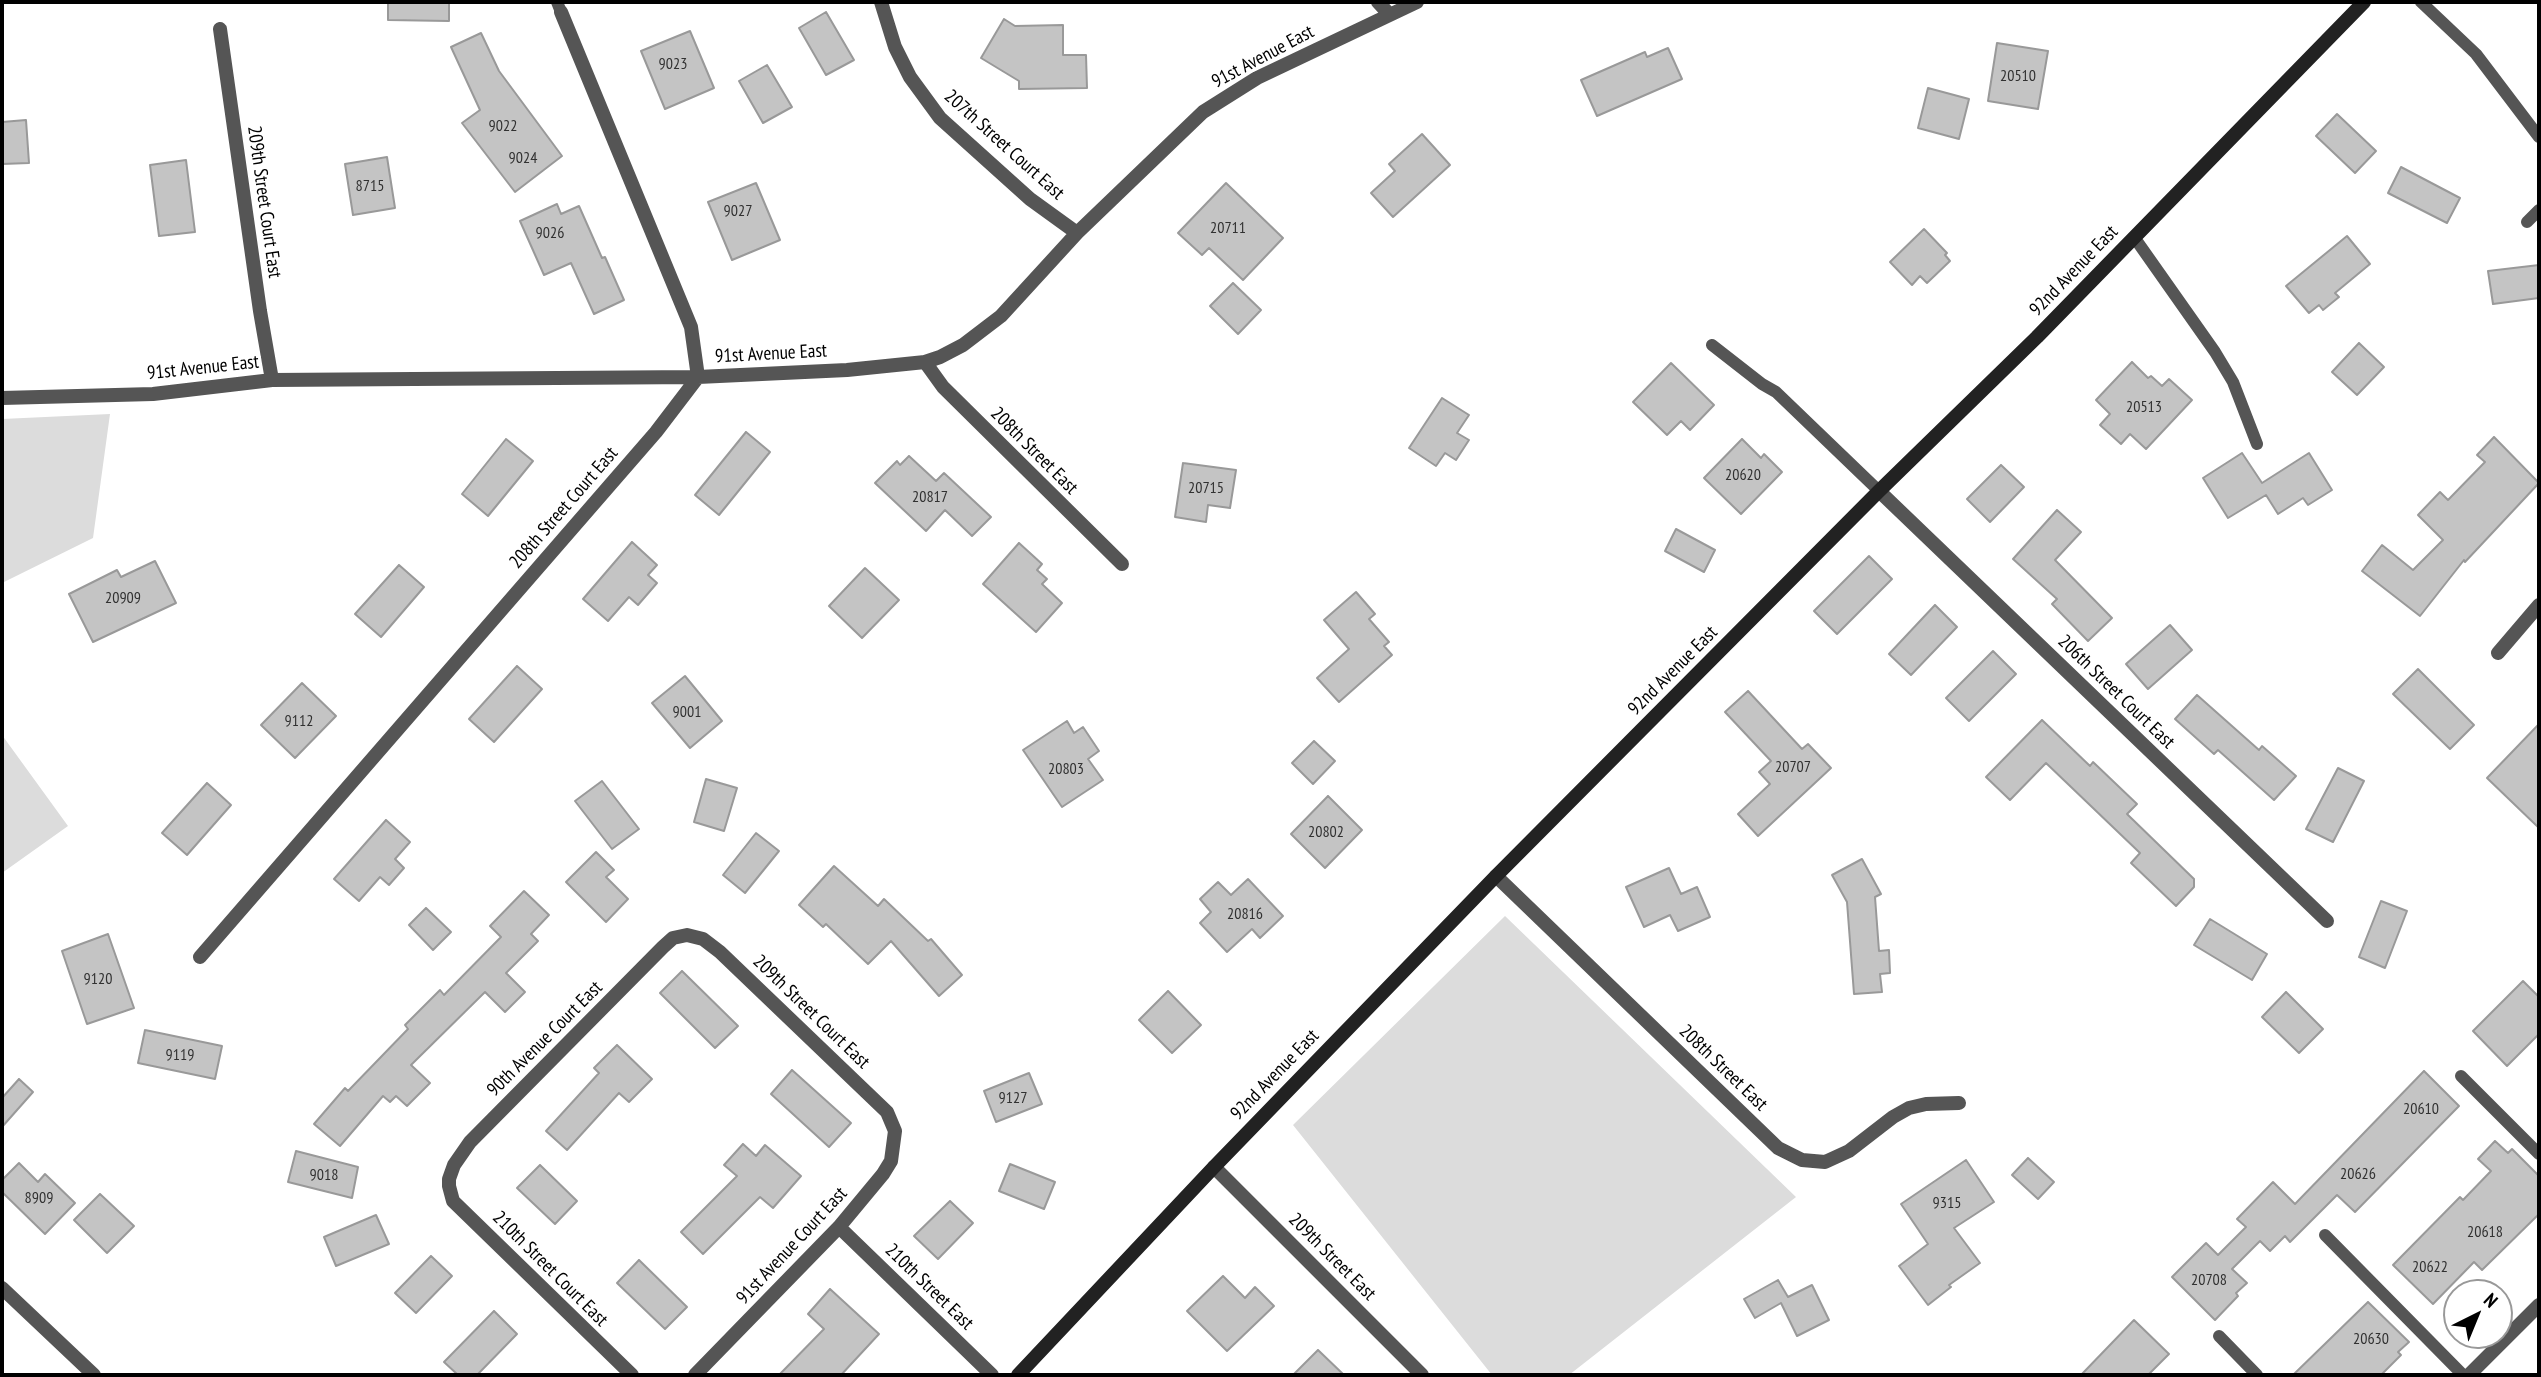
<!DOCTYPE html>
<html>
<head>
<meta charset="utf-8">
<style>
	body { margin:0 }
	#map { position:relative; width:2541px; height:1377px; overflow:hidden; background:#fff; font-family:"PT Sans Narrow",sans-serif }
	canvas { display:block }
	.frame { position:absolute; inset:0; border:4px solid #000; pointer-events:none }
	.north { position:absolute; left:2443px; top:1279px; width:70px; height:70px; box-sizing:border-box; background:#fff; border:2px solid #999; border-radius:50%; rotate:43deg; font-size:19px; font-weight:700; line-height:28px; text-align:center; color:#000 }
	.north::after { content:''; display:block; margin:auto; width:24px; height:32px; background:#000; clip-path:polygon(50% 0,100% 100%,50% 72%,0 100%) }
</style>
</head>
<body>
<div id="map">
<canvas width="2541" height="1377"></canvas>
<div class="frame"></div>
<div class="north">N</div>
</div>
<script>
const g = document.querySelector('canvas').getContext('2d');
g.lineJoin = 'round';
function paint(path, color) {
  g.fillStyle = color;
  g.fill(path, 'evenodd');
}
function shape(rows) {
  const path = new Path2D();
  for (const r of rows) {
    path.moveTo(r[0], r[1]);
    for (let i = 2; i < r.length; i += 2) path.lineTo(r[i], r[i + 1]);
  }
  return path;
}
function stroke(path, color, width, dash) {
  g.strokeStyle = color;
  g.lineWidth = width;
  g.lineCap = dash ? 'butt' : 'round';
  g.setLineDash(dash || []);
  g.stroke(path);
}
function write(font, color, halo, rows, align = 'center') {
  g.font = font + ' "PT Sans Narrow",sans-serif';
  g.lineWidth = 6;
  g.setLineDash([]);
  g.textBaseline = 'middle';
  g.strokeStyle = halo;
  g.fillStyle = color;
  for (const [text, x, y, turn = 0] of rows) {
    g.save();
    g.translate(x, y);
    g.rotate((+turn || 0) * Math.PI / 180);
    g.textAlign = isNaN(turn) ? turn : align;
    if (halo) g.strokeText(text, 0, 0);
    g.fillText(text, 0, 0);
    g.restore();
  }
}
paint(shape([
	[110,414,93,538,2,583,2,419],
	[2,735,68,826,2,873],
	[1505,916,1796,1197,1569,1375,1492,1375,1293,1125]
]), '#dcdcdc');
const building = shape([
	[388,2,449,2,449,21,388,20,388,2],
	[826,12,854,60,826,75,799,28,826,12],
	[1004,19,1015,26,1063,25,1063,55,1086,55,1087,88,1019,89,1019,81,981,58,1004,19],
	[690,31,714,88,665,109,641,51,690,31],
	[481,33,499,71,562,156,515,192,462,123,480,110,451,47,481,33],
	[1997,43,2048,51,2038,109,1988,101,1997,43],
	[1668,48,1682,79,1597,116,1581,80,1645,52,1647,57,1668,48],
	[767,65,792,107,763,123,739,81,767,65],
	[1928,88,1969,99,1959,139,1918,128,1928,88],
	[2337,114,2376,151,2355,173,2316,136,2337,114],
	[26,120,29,163,2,164,2,122,26,120],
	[1422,134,1450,165,1393,217,1371,193,1395,171,1389,164,1422,134],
	[387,157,395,208,353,215,345,164,387,157],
	[186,160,195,232,159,236,150,165,186,160],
	[2401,167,2460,198,2447,223,2388,193,2401,167],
	[756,183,780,240,732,260,708,202,756,183],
	[1226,183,1283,238,1243,280,1209,248,1202,255,1178,233,1226,183],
	[557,204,561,214,579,206,602,258,605,257,624,300,594,314,571,263,544,275,520,221,557,204],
	[1924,229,1947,253,1945,255,1950,261,1927,283,1920,276,1912,285,1890,262,1924,229],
	[2347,236,2370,264,2335,293,2339,297,2323,310,2319,305,2309,313,2286,286,2347,236],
	[2539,265,2539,298,2493,304,2488,271,2539,265],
	[1233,283,1261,310,1238,334,1210,306,1233,283],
	[2359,343,2384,367,2357,395,2332,372,2359,343],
	[2132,362,2148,378,2151,376,2162,386,2169,379,2192,400,2146,449,2130,434,2121,444,2100,425,2110,414,2096,400,2132,362],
	[1671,363,1714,405,1690,430,1681,421,1667,435,1633,402,1671,363],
	[1442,398,1469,415,1457,433,1469,440,1456,460,1445,453,1436,466,1409,448,1442,398],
	[746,432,770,452,719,515,695,495,746,432],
	[2494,437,2539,483,2465,562,2464,560,2420,616,2362,571,2382,545,2413,570,2443,540,2418,515,2440,492,2448,500,2485,462,2477,455,2494,437],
	[506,439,533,461,488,516,462,494,506,439],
	[1742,439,1761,458,1764,454,1782,472,1741,514,1704,478,1742,439],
	[2242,453,2262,483,2309,453,2332,490,2308,505,2303,498,2278,514,2266,495,2228,518,2203,478,2242,453],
	[909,456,936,481,944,473,991,517,972,536,945,510,926,531,875,483,897,461,900,465,909,456],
	[1183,463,1236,470,1230,508,1208,505,1206,522,1175,517,1183,463],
	[2001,465,2024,487,1990,522,1967,499,2001,465],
	[2057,510,2081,532,2055,560,2112,618,2088,641,2052,604,2057,599,2013,559,2057,510],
	[1676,529,1715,550,1704,572,1665,551,1676,529],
	[632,542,657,565,648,575,657,583,638,605,629,597,608,621,583,599,632,542],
	[1019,543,1042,564,1037,570,1047,579,1042,584,1062,603,1036,632,983,584,1019,543],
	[1869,556,1892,579,1837,634,1814,611,1869,556],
	[155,561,176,603,93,642,69,594,117,570,121,577,155,561],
	[399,565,424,587,381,637,355,614,399,565],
	[865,568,899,600,862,638,829,606,865,568],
	[1356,592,1375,614,1369,619,1389,642,1384,646,1392,655,1339,702,1317,678,1349,649,1324,620,1356,592],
	[1935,605,1957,627,1911,675,1889,654,1935,605],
	[2170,625,2192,650,2148,689,2126,664,2170,625],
	[1993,651,2016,674,1969,721,1946,698,1993,651],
	[517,666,542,689,494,742,469,719,517,666],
	[2418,669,2474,725,2450,749,2393,694,2418,669],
	[685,676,722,721,690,748,652,703,685,676],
	[302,683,336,716,295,758,261,725,302,683],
	[1748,691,1802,749,1808,744,1831,768,1758,836,1738,814,1770,784,1759,772,1771,761,1725,712,1748,691],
	[2197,695,2259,750,2262,746,2296,776,2274,800,2218,750,2214,754,2175,719,2197,695],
	[2042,720,2090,766,2093,762,2137,804,2127,814,2194,879,2194,887,2176,906,2131,863,2140,853,2046,763,2010,800,1986,777,2042,720],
	[1067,721,1074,733,1083,727,1099,751,1088,759,1103,780,1062,807,1023,750,1067,721],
	[2539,724,2539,828,2487,778,2539,724],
	[1314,741,1335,761,1313,784,1292,763,1314,741],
	[2338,768,2364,781,2333,842,2306,829,2338,768],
	[706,779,737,788,724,831,694,822,706,779],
	[602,781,639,829,612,849,575,801,602,781],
	[207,783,231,805,187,855,162,833,207,783],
	[1328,796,1362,830,1325,868,1291,834,1328,796],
	[386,820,410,842,395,859,404,868,389,885,380,877,359,901,334,879,386,820],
	[756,833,779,851,745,893,723,875,756,833],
	[596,852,614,870,606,877,628,899,606,922,566,882,596,852],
	[1862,859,1881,894,1875,897,1879,951,1889,950,1890,973,1880,974,1882,992,1854,994,1847,902,1832,875,1862,859],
	[834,866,878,906,884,899,928,941,931,939,962,975,939,996,891,941,868,964,826,924,823,927,799,905,834,866],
	[1669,868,1681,894,1697,887,1710,917,1678,931,1670,915,1644,927,1626,887,1669,868],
	[1248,879,1283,916,1260,938,1252,929,1227,952,1200,923,1211,912,1200,899,1218,882,1231,895,1248,879],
	[524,891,549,915,531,934,538,941,506,973,525,992,505,1012,485,992,411,1065,430,1083,407,1106,396,1096,390,1102,383,1096,340,1146,314,1124,345,1088,348,1091,408,1029,405,1025,440,990,444,995,501,937,490,926,524,891],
	[2381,901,2407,911,2385,968,2359,957,2381,901],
	[426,908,451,932,433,950,409,925,426,908],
	[2210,919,2267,954,2252,980,2194,945,2210,919],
	[108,934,134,1008,87,1024,62,951,108,934],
	[682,971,738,1026,715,1048,660,993,682,971],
	[2523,981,2539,997,2539,1034,2507,1066,2473,1031,2523,981],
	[1168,991,1201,1025,1172,1053,1139,1020,1168,991],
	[2286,992,2323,1029,2299,1053,2262,1017,2286,992],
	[145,1030,222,1046,215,1079,138,1063,145,1030],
	[617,1045,652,1079,629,1102,619,1093,567,1150,546,1131,599,1073,594,1068,617,1045],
	[792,1070,851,1123,829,1147,771,1094,792,1070],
	[2424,1071,2459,1106,2355,1212,2337,1195,2290,1242,2285,1236,2270,1251,2260,1241,2232,1269,2247,1283,2236,1293,2238,1296,2215,1320,2172,1277,2206,1243,2218,1255,2246,1227,2237,1219,2273,1182,2295,1204,2424,1071],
	[1029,1073,1042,1104,996,1122,984,1091,1029,1073],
	[19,1079,33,1092,2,1127,2,1098,19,1079],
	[2495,1141,2508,1153,2512,1149,2539,1176,2539,1214,2482,1270,2474,1262,2433,1304,2393,1265,2460,1197,2463,1200,2491,1171,2478,1159,2495,1141],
	[743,1144,756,1156,765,1145,801,1176,773,1208,760,1197,703,1254,681,1232,737,1176,724,1165,743,1144],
	[296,1151,358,1167,352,1198,288,1182,296,1151],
	[2028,1158,2054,1182,2038,1199,2012,1175,2028,1158],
	[1966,1160,1994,1202,1954,1228,1980,1263,1949,1285,1951,1287,1928,1305,1899,1266,1928,1244,1901,1204,1966,1160],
	[19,1163,38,1182,45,1174,75,1203,45,1234,2,1192,2,1180,19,1163],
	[1010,1164,1055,1182,1044,1209,999,1191,1010,1164],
	[540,1165,577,1201,555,1224,517,1188,540,1165],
	[100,1194,134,1226,107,1253,74,1220,100,1194],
	[950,1201,973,1223,938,1259,914,1236,950,1201],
	[376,1215,389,1244,336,1266,324,1237,376,1215],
	[431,1256,452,1276,416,1313,395,1293,431,1256],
	[639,1260,687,1307,665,1329,617,1283,639,1260],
	[1223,1276,1245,1298,1255,1287,1274,1306,1227,1351,1187,1311,1223,1276],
	[1778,1280,1788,1297,1812,1285,1829,1320,1797,1336,1781,1303,1755,1318,1744,1299,1778,1280],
	[830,1289,879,1334,841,1375,779,1375,824,1329,808,1314,830,1289],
	[2368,1302,2409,1342,2398,1352,2401,1355,2381,1375,2293,1375,2368,1302],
	[494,1311,517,1334,477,1375,458,1375,444,1362,494,1311],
	[2134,1320,2169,1354,2148,1375,2081,1375,2134,1320],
	[1318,1350,1344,1375,1293,1375,1318,1350]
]);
paint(building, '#c4c4c4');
stroke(building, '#999', 2);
stroke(shape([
	[557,2,561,12],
	[2421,2,2476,54,2539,137],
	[2527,222,2539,210],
	[2134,237,2215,352,2233,382,2257,444],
	[1712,345,1762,384,1776,392,1879,491],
	[2461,1076,2539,1154],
	[2325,1235,2463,1375],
	[2219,1336,2257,1375]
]), '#555', 12);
stroke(shape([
	[881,2,895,47,910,77,940,118,1030,199,1077,233],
	[1378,2,1389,14],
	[220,29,260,311,272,380],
	[925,362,943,387,1122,564],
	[2,398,153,394,272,380,698,377,847,370,925,362,940,357,963,345,1001,316,1077,233,1203,112,1257,78,1417,2],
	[1879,491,2327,921],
	[2498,653,2539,605],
	[1496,876,1778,1148,1802,1160,1825,1162,1849,1151,1893,1117,1909,1108,1926,1104,1959,1103],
	[200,957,656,432,698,377,691,327,561,12],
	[1214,1167,1422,1375],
	[839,1227,992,1375],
	[2,1288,94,1375],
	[632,1375,453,1201,449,1186,449,1179,454,1165,470,1142,663,947,673,938,687,935,703,939,720,952,887,1112,895,1131,891,1161,883,1174,839,1227,695,1375],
	[2469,1375,2539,1305]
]), '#555', 14);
stroke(shape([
	[1018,1375,1214,1167,1496,876,1879,491,2037,337,2364,2]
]), '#222', 14);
write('16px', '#313131', null, [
	["9023",673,64],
	["20510",2018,76],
	["9022",503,126],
	["9024",523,158],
	["8715",370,186],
	["9027",738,211],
	["20711",1228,228],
	["9026",550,233],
	["20513",2144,407],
	["20620",1743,475],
	["20715",1206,488],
	["20817",930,497],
	["20909",123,598],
	["9001",687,712],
	["9112",299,721],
	["20707",1793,767],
	["20803",1066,769],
	["20802",1326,832],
	["20816",1245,914],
	["9120",98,979],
	["9119",180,1055],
	["9127",1013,1098],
	["20610",2421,1109],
	["20626",2358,1174],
	["9018",324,1175],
	["8909",39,1198],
	["9315",1947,1203],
	["20618",2485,1232],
	["20622",2430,1267],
	["20708",2209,1280],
	["20630",2371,1339]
]);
write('19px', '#000', '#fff', [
	["91st Avenue East",1263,57,-28],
	["207th Street Court East",1004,145,42],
	["209th Street Court East",264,202,82],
	["92nd Avenue East",2074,271,-46],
	["91st Avenue East",771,354,-3],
	["91st Avenue East",203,368,-6],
	["208th Street East",1034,451,45],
	["208th Street Court East",564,508,-49],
	["92nd Avenue East",1673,671,-45],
	["206th Street Court East",2116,692,44],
	["209th Street Court East",811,1012,44],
	["90th Avenue Court East",545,1039,-45],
	["208th Street East",1723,1068,44],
	["92nd Avenue East",1275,1075,-46],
	["91st Avenue Court East",792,1246,-47],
	["209th Street East",1332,1257,45],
	["210th Street Court East",550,1269,45],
	["210th Street East",929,1287,44]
]);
</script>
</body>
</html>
